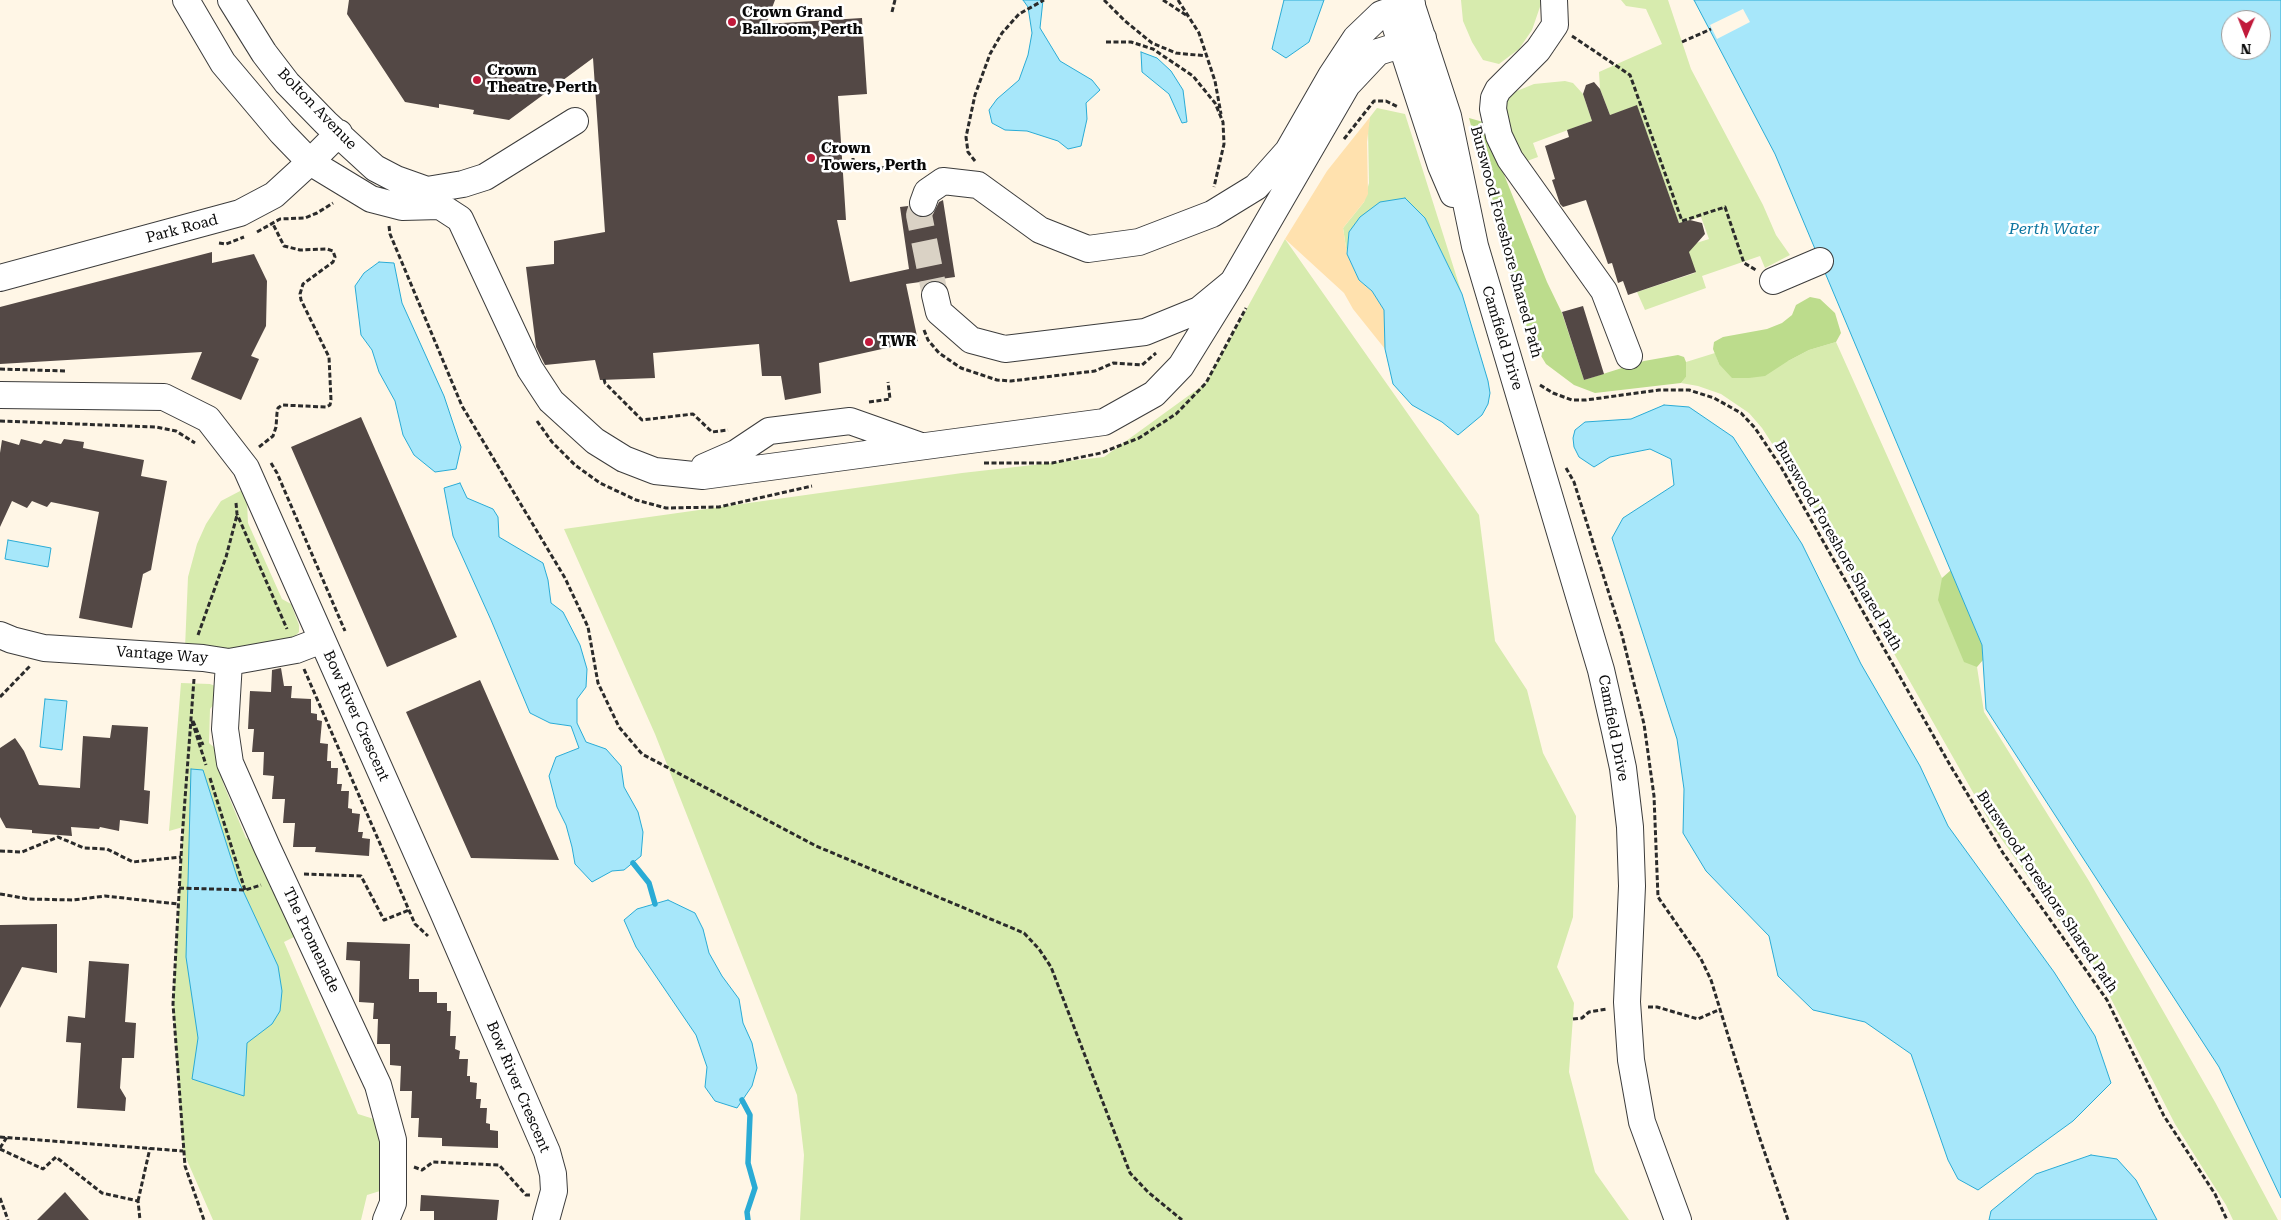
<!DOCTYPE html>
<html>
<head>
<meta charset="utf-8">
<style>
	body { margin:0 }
	#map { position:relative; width:2281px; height:1220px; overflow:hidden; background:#fff6e6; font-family:"Roboto Serif",serif }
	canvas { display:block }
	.north { position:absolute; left:2221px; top:10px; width:50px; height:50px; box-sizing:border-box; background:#fff; border:1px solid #9d9d9d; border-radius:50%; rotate:181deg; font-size:14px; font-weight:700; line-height:20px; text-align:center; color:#090909 }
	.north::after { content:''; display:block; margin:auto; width:18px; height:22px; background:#c11a3b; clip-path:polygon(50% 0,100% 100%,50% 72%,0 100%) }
</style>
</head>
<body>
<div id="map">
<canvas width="2281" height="1220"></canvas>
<div class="north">N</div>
</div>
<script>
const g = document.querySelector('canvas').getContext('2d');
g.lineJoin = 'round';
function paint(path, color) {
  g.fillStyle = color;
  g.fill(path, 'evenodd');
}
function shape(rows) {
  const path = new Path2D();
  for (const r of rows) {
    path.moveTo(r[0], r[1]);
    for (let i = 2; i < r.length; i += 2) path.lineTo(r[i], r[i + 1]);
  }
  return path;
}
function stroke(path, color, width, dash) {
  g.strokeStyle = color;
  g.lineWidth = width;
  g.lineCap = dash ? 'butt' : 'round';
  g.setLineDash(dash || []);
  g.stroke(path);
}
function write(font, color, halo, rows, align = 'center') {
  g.font = font + ' "Roboto Serif",serif';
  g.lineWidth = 5;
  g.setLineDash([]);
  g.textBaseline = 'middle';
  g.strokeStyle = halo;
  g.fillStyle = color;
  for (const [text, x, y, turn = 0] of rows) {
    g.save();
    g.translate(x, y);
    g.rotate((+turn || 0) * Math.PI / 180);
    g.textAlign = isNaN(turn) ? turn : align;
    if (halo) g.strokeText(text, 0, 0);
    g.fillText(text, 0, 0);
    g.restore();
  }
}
paint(shape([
	[1461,0,1540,0,1541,4,1532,30,1519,49,1499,64,1483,60,1472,42,1463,21],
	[1621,0,1668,0,1691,69,1763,205,1776,235,1790,255,1765,268,1760,256,1702,276,1706,288,1645,310,1637,292,1695,273,1687,246,1709,239,1701,217,1679,223,1637,106,1610,115,1600,89,1599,72,1662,44,1646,9,1626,6],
	[1565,81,1573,83,1583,94,1592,121,1533,143,1538,157,1527,161,1515,149,1505,104,1512,93,1534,84],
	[1377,108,1405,114,1462,294,1425,218,1349,232,1347,254,1343,228,1364,202,1369,183,1368,127,1370,117],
	[1285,239,1479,515,1495,641,1527,690,1543,753,1576,816,1573,917,1557,967,1574,1003,1569,1072,1595,1172,1629,1220,800,1220,804,1155,797,1095,655,734,564,529,962,473,1104,457,1206,383],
	[1836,342,1942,578,1977,667,1984,712,2089,881,2215,1102,2278,1220,2233,1220,2226,1205,2175,1124,2104,985,1991,824,1793,476,1762,428,1749,413,1721,394,1698,386,1681,383,1686,377,1686,362,1715,353,1719,364,1788,361,1809,350],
	[242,490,247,502,248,523,282,599,291,604,299,625,299,632,288,643,228,651,185,648,188,577,197,544,206,524,221,501],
	[181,683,210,684,218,687,218,699,210,709,209,743,216,749,221,763,223,783,246,838,255,841,296,936,284,942,358,1114,377,1120,381,1152,380,1191,367,1195,361,1220,213,1220,183,1151,173,1004,183,827,169,831]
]), '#d7ebae');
paint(shape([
	[1469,118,1483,122,1547,282,1562,313,1584,380,1644,361,1678,355,1684,357,1686,362,1686,377,1681,383,1595,393,1574,385,1546,364,1526,331],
	[1810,297,1820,299,1835,313,1841,333,1836,342,1809,350,1788,361,1765,376,1749,378,1732,378,1719,364,1713,349,1714,342,1723,337,1767,329,1782,323,1792,315,1796,305],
	[1951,570,1982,645,1983,660,1977,667,1964,662,1938,600,1942,578]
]), '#bcdc8c');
paint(shape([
	[1370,117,1367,142,1368,194,1364,202,1343,228,1347,254,1359,280,1372,291,1384,310,1385,349,1353,309,1344,293,1285,239,1327,171]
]), '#ffe1ae');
const water = shape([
	[1023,0,1043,0,1040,28,1060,61,1092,80,1100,90,1086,103,1087,119,1081,146,1068,149,1058,141,1027,131,1005,130,992,123,989,110,997,99,1019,80,1028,55,1032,33,1028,7,1023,0],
	[1284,0,1324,0,1309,42,1286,58,1272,49,1284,0],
	[1694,0,2281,0,2281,1198,2219,1067,1986,709,1982,645,1775,154,1694,0],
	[2231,20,2261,20,2261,50,2231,50,2231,20],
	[1141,52,1157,58,1171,71,1183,90,1187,122,1182,123,1169,94,1142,72,1141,52],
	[1405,198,1425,218,1462,294,1488,381,1490,393,1488,404,1482,415,1458,435,1442,422,1412,405,1393,384,1385,349,1384,310,1372,291,1359,280,1347,254,1349,232,1360,217,1380,202,1405,198],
	[379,262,394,263,402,303,444,396,461,447,456,469,435,472,414,455,403,435,395,401,379,372,372,350,361,335,355,286,364,273,379,262],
	[1664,405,1689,407,1733,437,1802,544,1861,664,1920,766,1948,826,2054,972,2095,1036,2111,1083,2073,1121,1978,1190,1958,1179,1948,1160,1911,1054,1865,1022,1813,1010,1778,976,1769,936,1706,871,1683,833,1684,789,1677,739,1612,538,1623,518,1674,485,1671,459,1650,449,1610,457,1594,467,1579,457,1574,447,1573,438,1575,430,1585,422,1631,419,1664,405],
	[460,483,467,498,493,509,498,517,499,537,543,563,548,580,551,603,563,612,580,645,587,669,586,687,577,699,577,723,586,742,606,749,621,766,624,787,638,812,643,832,641,856,624,870,612,871,592,882,575,864,572,847,566,825,557,807,549,776,556,757,579,748,571,726,550,723,530,713,491,620,453,536,444,488,460,483],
	[8,540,51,548,48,567,5,559,8,540],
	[45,699,67,701,62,750,40,747,45,699],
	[191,769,203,770,238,880,278,966,282,991,280,1011,272,1024,247,1043,244,1096,192,1079,198,1038,186,957,191,769],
	[668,900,695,913,703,929,709,953,722,976,739,999,743,1023,752,1043,757,1068,752,1086,737,1108,715,1101,705,1087,707,1067,696,1035,636,947,624,920,637,909,668,900],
	[2091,1155,2117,1159,2136,1180,2157,1220,1989,1220,1991,1211,2036,1174,2091,1155]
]);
paint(water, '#a7e7fa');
stroke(water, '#2aabd5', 1);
paint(shape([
	[1743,9,1750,22,1717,39,1710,25]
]), '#fff6e6');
stroke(shape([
	[633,863,649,883,655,904],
	[742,1100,750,1115,748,1163,755,1188,747,1212,748,1220]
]), '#2aabd5', 5.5);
paint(shape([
	[349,0,775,0,766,24,862,18,867,94,838,96,846,220,837,220,850,282,909,269,900,207,908,206,912,213,917,217,925,218,933,214,939,202,943,200,955,277,906,284,918,341,819,363,821,393,785,400,781,376,762,376,759,344,653,353,655,378,600,380,595,360,545,365,536,347,526,267,554,264,554,241,605,232,593,58,509,120,473,114,474,110,439,104,439,108,405,102,347,14],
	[1594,82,1600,89,1610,115,1637,105,1679,223,1690,220,1702,223,1705,234,1689,252,1696,272,1628,295,1623,281,1618,283,1612,263,1608,264,1586,200,1563,207,1560,204,1552,180,1555,179,1545,146,1569,137,1567,130,1592,121,1583,94,1586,85],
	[212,252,212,263,254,254,267,281,266,326,251,356,259,359,241,400,191,379,202,352,0,364,0,307],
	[1583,306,1604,374,1584,380,1562,312],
	[361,417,457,637,387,667,291,447],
	[21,439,41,444,44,440,61,444,64,439,84,442,83,448,144,460,141,476,167,481,151,570,143,574,132,628,79,618,99,512,51,502,47,507,32,501,27,508,12,501,0,527,0,453,2,440,19,445],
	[281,668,284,686,292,686,291,698,311,699,311,713,317,714,317,720,322,721,320,743,328,744,327,761,331,761,331,768,338,768,337,784,342,784,341,791,349,791,348,808,352,809,352,813,360,814,358,832,363,832,362,838,370,839,369,856,315,852,316,847,293,847,295,823,283,823,285,799,272,799,274,776,263,775,264,752,252,752,254,729,248,729,250,691,271,692,272,670],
	[480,680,559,860,471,858,406,712],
	[112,725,148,727,144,790,150,791,148,824,120,820,119,831,100,827,99,829,71,827,72,836,32,833,32,830,6,828,0,817,0,748,15,738,24,751,39,785,80,788,83,736,110,738],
	[57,924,57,973,22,967,0,1008,0,925],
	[347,942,410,944,409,979,419,979,419,992,437,992,437,1003,447,1003,447,1011,451,1011,450,1036,456,1036,455,1049,460,1051,459,1059,468,1059,467,1076,470,1076,470,1082,477,1083,476,1099,481,1099,480,1108,487,1108,486,1123,490,1124,490,1130,498,1131,498,1148,442,1146,442,1138,418,1137,419,1118,411,1118,412,1091,400,1091,401,1066,390,1065,390,1044,377,1044,378,1019,373,1019,374,1003,359,1002,360,961,346,960],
	[89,961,129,964,125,1022,136,1023,134,1058,122,1058,120,1088,126,1098,125,1111,77,1108,81,1043,66,1042,68,1016,85,1018],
	[65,1192,89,1220,37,1220],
	[421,1195,499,1200,497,1220,434,1220,434,1211,420,1211]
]), '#534845');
stroke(shape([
	[923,203,919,215,935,295]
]), '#dad2c5', 26, [26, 13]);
const minor = shape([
	[186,0,223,63,282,133,310,162,371,199,402,207,440,206,460,219,530,369,551,401,595,441,624,459,655,471,703,476,1104,422,1154,394,1181,366,1233,282],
	[231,0,264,53,287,83,326,123,375,168,396,179,427,190,440,206],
	[1410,0,1448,116,1475,246,1601,670,1615,731,1623,768,1630,827,1632,886,1627,1002,1631,1060,1642,1122,1678,1220],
	[1554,0,1555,25,1538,50,1498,90,1494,98,1493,109,1499,136,1510,159,1604,291,1629,356],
	[1396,28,1441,166,1453,194],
	[427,190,463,184,485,177,575,121],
	[923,203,927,192,943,181,978,185,1040,230,1088,249,1139,242,1212,214,1256,187,1288,151,1331,76,1356,38,1381,14,1412,4],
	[0,278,240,213,274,195,310,162,339,133],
	[1773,281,1820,261],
	[935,295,939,312,971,340,1005,349,1145,332,1199,310,1233,282,1347,85,1378,52,1423,38],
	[0,395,164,397,208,419,246,468,443,912,547,1152,553,1174,554,1191,546,1220],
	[704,467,736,453,769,431,850,421,918,445],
	[0,635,12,640,44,648,203,658,229,662,296,650,322,640],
	[229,662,225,729,230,763,267,847,378,1085,393,1140,393,1203,386,1220]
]);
stroke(minor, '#3c3c3c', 28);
stroke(shape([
	[1104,0,1125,21,1152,43,1176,53,1207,56],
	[1163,0,1186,15],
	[1178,0,1199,33,1215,81,1221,114],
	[892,12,895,0],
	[1572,36,1630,75,1682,221,1725,207,1744,263,1756,270],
	[1106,42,1131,42,1153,49,1193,76,1215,103,1223,122,1224,144,1214,187],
	[1682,42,1711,29],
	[1344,139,1374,101,1386,101,1398,107],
	[853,158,853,169,923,166],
	[975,161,968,152,966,137,975,95,990,54,1002,33,1019,14,1044,0],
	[389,226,390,234,462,406,565,578,588,627,598,683,619,727,642,754,816,846,1024,933,1039,949,1051,967,1130,1173,1148,1192,1182,1220],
	[257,232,280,219,305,218,317,213,333,203],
	[219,243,226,244,244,237],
	[924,330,928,340,939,353,961,368,997,380,1011,381,1095,371,1113,363,1142,365,1156,353],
	[0,369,65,371],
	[604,379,605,383,642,420,693,414,712,432,728,430],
	[1540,385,1553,393,1572,400,1586,400,1659,390,1689,390,1714,398,1741,413,1755,428,1781,467,1950,765,2003,853,2107,1000,2164,1116,2215,1194,2227,1220],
	[869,402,890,399,888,382],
	[0,421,156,427,176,431,195,443],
	[537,421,552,442,575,465,600,483,636,500,666,508,719,507,812,486],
	[259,447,273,436,276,427,277,413,278,408,282,405,326,407,330,405,331,400,329,357,301,300,300,294,303,284,333,262,335,257,333,251,327,249,300,250,284,246,273,224],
	[271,463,277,473,345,631],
	[984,463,1052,463,1101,453,1139,438,1176,414,1206,383,1246,308],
	[1566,468,1574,482,1622,635,1644,724,1654,796,1658,897,1701,959,1711,980,1759,1136,1788,1220],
	[236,503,237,514,287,629],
	[198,635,226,557,237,515],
	[304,669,415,924,428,936],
	[194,679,182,839,173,1004,185,1166,204,1220],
	[0,697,30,666],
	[192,721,206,765],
	[193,721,203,745],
	[210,778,245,890],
	[0,851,22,852,58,837,84,848,107,849,133,862,181,857],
	[304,874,361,876,384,920,409,910],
	[179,888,245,890,261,885],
	[0,894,29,899,73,900,105,896,178,904],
	[1648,1007,1657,1007,1698,1019,1721,1009],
	[1573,1019,1582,1018,1589,1012,1607,1009],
	[0,1137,183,1151],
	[0,1148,7,1137],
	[0,1149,43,1169,56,1157,102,1193,138,1201,140,1220],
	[414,1167,422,1170,433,1162,499,1165,526,1195,530,1195],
	[0,1198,8,1220],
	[138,1201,150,1148]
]), '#2b2b2b', 3, [5, 2.5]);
stroke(minor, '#fff', 26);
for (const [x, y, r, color] of [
	[732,22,5,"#c11a3b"],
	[477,80,5,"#c11a3b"],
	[811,158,5,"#c11a3b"],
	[869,342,5,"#c11a3b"]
]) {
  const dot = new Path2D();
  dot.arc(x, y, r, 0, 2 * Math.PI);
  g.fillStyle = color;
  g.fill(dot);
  stroke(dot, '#fff', 2);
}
write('bold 15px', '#090909', '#fff', [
	["Crown Grand",742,13],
	["Ballroom, Perth",742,30],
	["Crown",487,71],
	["Theatre, Perth",487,88],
	["Crown",821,149],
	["Towers, Perth",821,166],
	["TWR",879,342]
], 'left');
write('15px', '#090909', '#fff', [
	["Bolton Avenue",317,109,46],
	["Park Road",182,229,-15],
	["Burswood Foreshore Shared Path",1506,242,75],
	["Camfield Drive",1502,338,73],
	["Burswood Foreshore Shared Path",1838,546,60],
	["Vantage Way",162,655,4],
	["Bow River Crescent",356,716,66],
	["Camfield Drive",1613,728,79],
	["Burswood Foreshore Shared Path",2047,892,56],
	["The Promenade",311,940,65],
	["Bow River Crescent",518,1087,67]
]);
write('italic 16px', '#0d76a1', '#fff', [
	["Perth Water",2054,229]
]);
</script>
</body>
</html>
